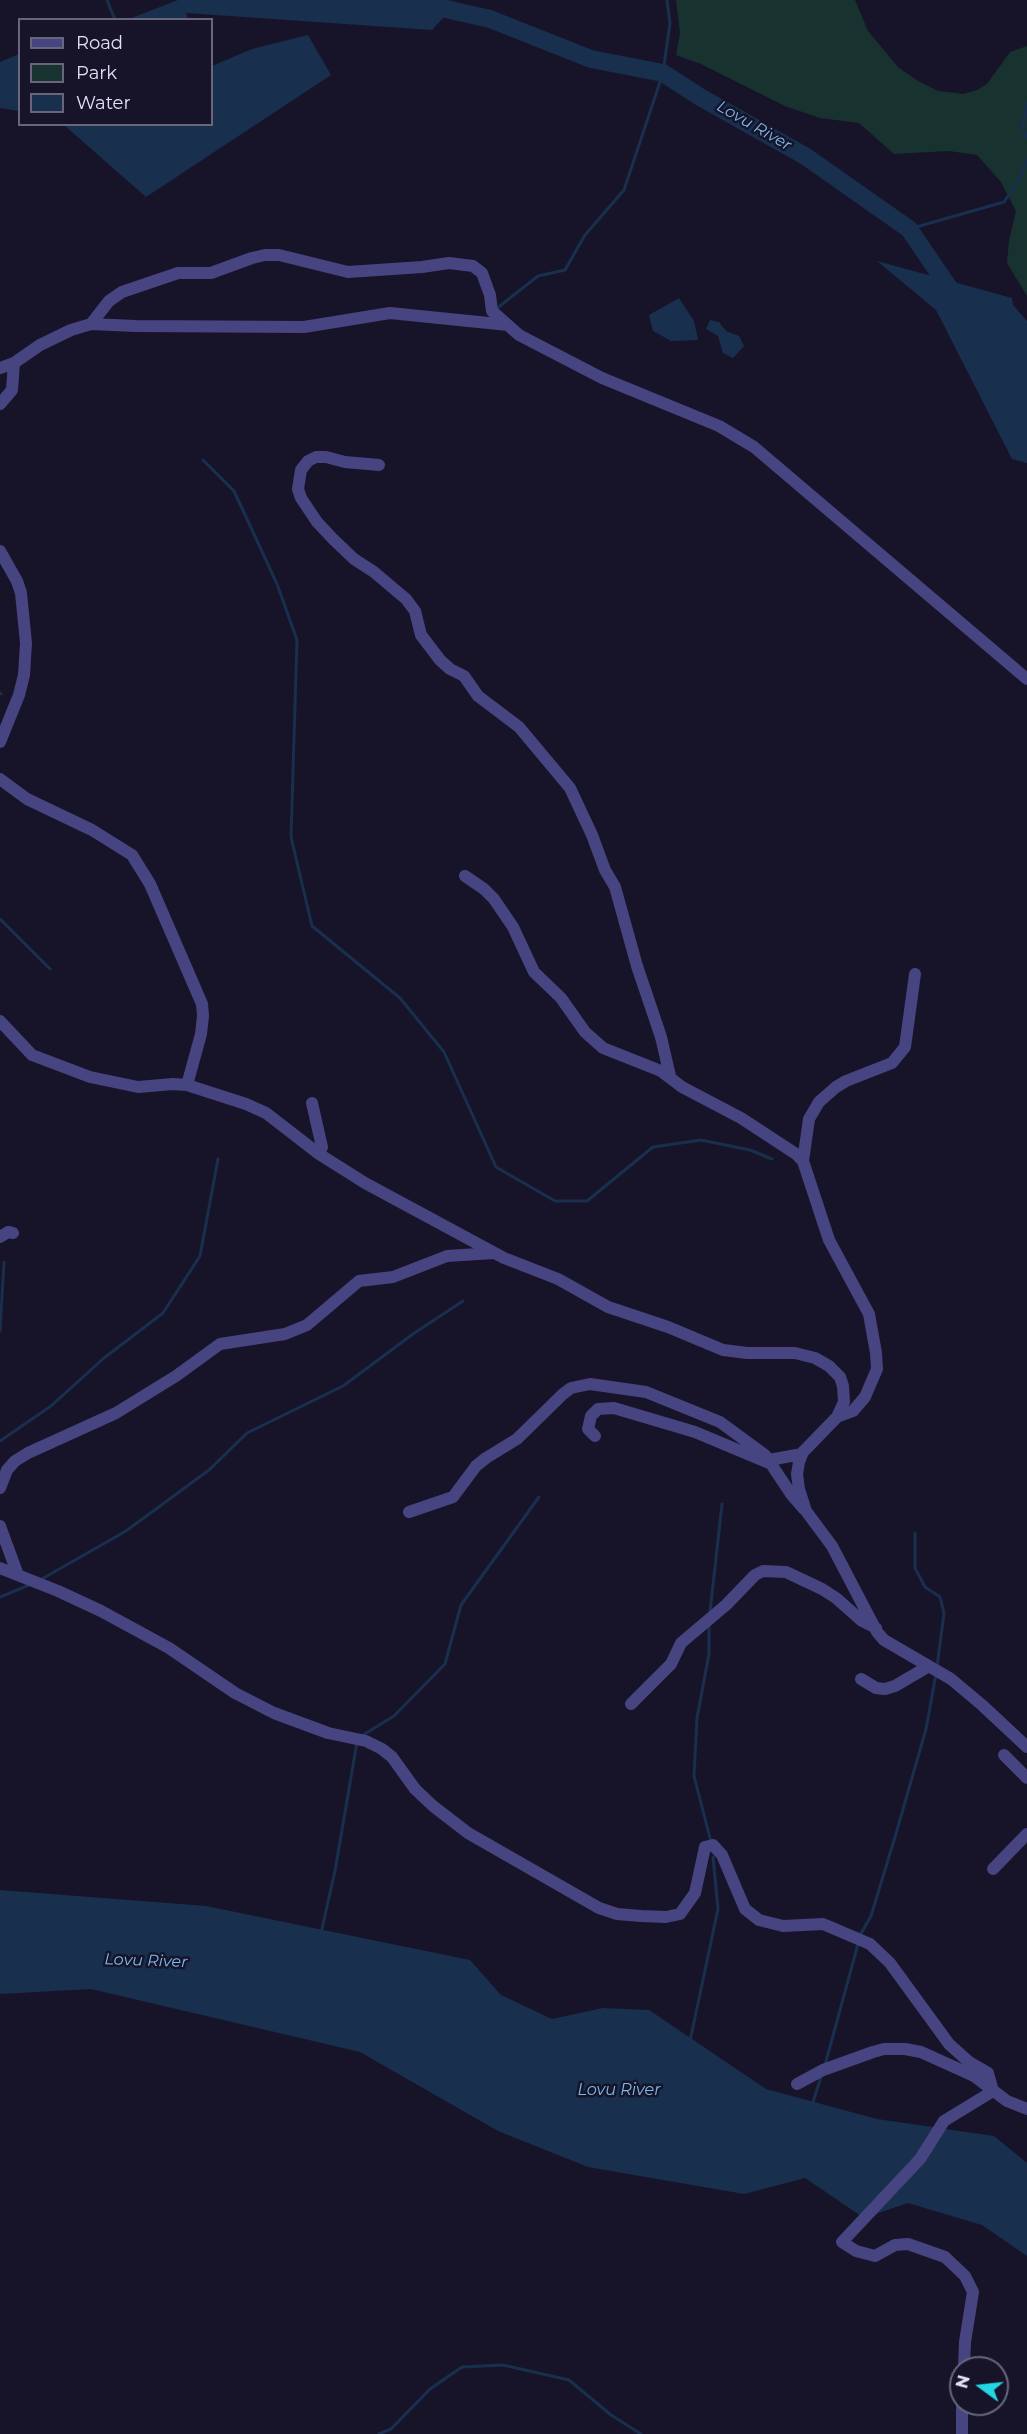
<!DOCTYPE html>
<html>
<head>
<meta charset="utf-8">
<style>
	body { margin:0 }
	#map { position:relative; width:1027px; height:2434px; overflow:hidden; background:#171429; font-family:Montserrat,sans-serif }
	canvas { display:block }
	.legend { position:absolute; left:18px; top:18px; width:195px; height:108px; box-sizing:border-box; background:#171429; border:2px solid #68667d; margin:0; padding:8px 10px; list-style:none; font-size:18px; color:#e2e0fb }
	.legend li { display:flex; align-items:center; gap:12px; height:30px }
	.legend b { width:30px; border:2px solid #68667d }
	.north { position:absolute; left:949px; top:2356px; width:60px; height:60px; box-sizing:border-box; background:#171429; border:2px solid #68667d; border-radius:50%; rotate:285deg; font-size:16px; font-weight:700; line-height:24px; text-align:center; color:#e2e0fb }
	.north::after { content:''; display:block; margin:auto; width:21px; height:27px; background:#23d6e4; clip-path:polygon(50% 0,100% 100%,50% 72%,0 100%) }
</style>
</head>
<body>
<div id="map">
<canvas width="1027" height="2434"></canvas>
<ul class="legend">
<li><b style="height:8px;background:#464582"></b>Road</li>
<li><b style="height:16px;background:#183230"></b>Park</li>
<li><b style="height:16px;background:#182f4e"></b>Water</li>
</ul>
<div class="north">N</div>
</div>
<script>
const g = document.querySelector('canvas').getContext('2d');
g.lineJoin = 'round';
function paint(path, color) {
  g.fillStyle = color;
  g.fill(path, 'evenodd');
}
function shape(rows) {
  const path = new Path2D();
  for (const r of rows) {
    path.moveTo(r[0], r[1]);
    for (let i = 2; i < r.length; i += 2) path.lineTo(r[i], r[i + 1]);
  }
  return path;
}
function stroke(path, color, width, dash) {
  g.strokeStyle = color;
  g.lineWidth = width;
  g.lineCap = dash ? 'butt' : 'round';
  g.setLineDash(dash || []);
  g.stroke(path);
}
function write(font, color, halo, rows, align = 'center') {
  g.font = font + ' Montserrat,sans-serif';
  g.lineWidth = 5;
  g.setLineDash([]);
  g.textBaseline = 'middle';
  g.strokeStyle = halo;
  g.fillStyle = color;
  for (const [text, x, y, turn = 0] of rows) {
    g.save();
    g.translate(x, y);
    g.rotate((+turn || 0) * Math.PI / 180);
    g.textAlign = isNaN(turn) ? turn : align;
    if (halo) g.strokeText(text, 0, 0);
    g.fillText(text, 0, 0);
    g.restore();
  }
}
paint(shape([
	[676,0,855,0,868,31,898,67,918,81,938,91,963,94,977,90,987,84,1010,52,1027,46,1027,296,1007,263,1009,240,1016,211,1001,182,977,155,949,151,894,154,859,123,820,118,785,106,701,64,676,55,680,33]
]), '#183230');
paint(shape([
	[178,0,448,0,457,3,432,30,186,13,188,19,129,19],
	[308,35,331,75,146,197,64,125,212,124,212,66,252,49],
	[19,54,19,111,0,108,0,62],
	[877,261,1012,298,1013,305,1027,321,1027,463,1012,459,936,310],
	[679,298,694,321,698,340,671,341,653,331,649,315],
	[710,320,719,322,726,331,739,336,744,346,733,358,723,353,718,336,706,329],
	[0,1890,206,1906,470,1960,501,1995,552,2019,603,2008,649,2010,766,2089,877,2119,994,2136,1027,2163,1027,2256,982,2225,908,2203,864,2218,805,2178,744,2194,588,2167,498,2131,360,2052,91,1989,0,1994]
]), '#182f4e');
stroke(shape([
	[107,0,115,20],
	[1027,103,1023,127,1027,138],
	[909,229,1004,202,1021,176,1027,160],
	[496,309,538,276,565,270,585,235,624,190,663,73,670,23,667,0],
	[203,460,234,491,277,584,297,640,291,837,312,926,400,998,444,1052,496,1167,555,1201,587,1201,653,1147,701,1140,750,1150,772,1159],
	[0,693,1,694],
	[0,919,50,969],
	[0,1331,4,1262],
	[0,1441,51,1406,104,1358,163,1313,200,1256,218,1159],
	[915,1533,915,1568,925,1587,940,1597,944,1613,937,1667],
	[40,1580,126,1531,209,1470,247,1433,343,1386,413,1334,463,1301],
	[0,1597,29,1585],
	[710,1612,722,1504],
	[709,1625,709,1654,697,1718,694,1776,711,1842],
	[363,1735,394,1716,445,1664,461,1605,539,1497],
	[321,1933,335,1871,357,1742],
	[859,1937,871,1916,895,1837,926,1729,936,1674],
	[690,2041,718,1909,713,1857],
	[825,2065,858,1944],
	[812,2105,821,2077],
	[379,2434,391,2429,430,2389,462,2367,503,2365,569,2380,611,2415,641,2434]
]), '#182f4e', 3);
stroke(shape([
	[406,0,490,19,591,59,663,73,700,97,805,156,909,229,956,298]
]), '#182f4e', 18);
stroke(shape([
	[91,324,135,326,304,327,390,313,508,325],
	[0,368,14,363,40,345,71,330,91,324,109,301,122,292,178,273,211,273,252,258,265,255,279,255,348,272,422,267,449,263,473,266,482,273,490,295,492,311,519,335,602,378,719,426,754,447,1027,679],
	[0,404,12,390,14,363],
	[379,465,345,462,326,457,316,457,308,461,301,470,298,489,301,498,317,522,333,539,354,559,374,572,406,599,415,611,421,635,440,660,450,669,464,676,478,696,519,727,570,788,592,835,605,870,615,887,637,966,661,1037,670,1076],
	[0,551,17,581,21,593,26,643,24,675,19,695,0,742],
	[0,779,27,799,92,830,132,855,150,884,202,1004,203,1016,201,1034,187,1085],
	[465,876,484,889,494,899,513,927,534,972,561,998,585,1032,603,1048,661,1071,682,1087,741,1118,796,1154,803,1161,829,1240,869,1314,876,1353,877,1369,865,1397,853,1411,837,1417],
	[0,1021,32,1055,90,1077,138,1087,173,1084,187,1085,246,1104,266,1113,319,1154,365,1183,504,1258,558,1279,608,1307,668,1327,723,1350,747,1353,795,1353,815,1358,829,1366,840,1377,843,1386,844,1402,837,1417,803,1452,799,1462,797,1474,799,1489,806,1511,832,1546,877,1632,884,1640,951,1679,982,1705,1027,1747],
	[312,1103,322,1147,319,1154],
	[803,1161,809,1119,819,1102,836,1087,846,1081,892,1063,905,1047,915,974],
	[0,1237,8,1232,13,1233],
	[595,1436,588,1429,591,1416,598,1409,614,1408,695,1432,769,1463],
	[769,1460,802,1454],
	[0,1488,7,1470,15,1461,28,1453,116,1413,176,1376,220,1344,285,1334,307,1325,359,1281,393,1277,447,1256,494,1253],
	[409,1512,453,1497,476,1466,486,1458,517,1439,563,1394,571,1388,590,1384,646,1392,720,1422,765,1455,791,1494,804,1509],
	[0,1526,18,1575],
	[0,1568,58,1591,101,1611,169,1648,235,1693,274,1713,328,1733,366,1741,382,1749,392,1757,415,1789,433,1806,468,1833,599,1908,617,1914,641,1916,666,1917,680,1914,695,1893,705,1847,713,1845,722,1855,745,1909,759,1920,783,1926,823,1924,870,1944,890,1963,949,2044,969,2062,988,2073,993,2091],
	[861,1679,876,1688,885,1689,895,1686,929,1666],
	[631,1704,671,1664,681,1643,726,1605,755,1575,763,1571,786,1572,822,1589,836,1598,862,1621,876,1628],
	[1004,1755,1027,1778],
	[993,1869,1027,1834],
	[797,2084,823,2070,873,2052,884,2049,905,2049,921,2052,974,2076,1007,2101,1027,2109],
	[964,2368,965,2342,973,2292,965,2276,945,2257,908,2244,895,2245,875,2256,856,2251,842,2242,920,2159,944,2121,993,2091],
	[962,2434,962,2404]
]), '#464582', 12);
write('italic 16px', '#7bbcee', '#171429', [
	["Lovu River",754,126,30],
	["Lovu River",146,1961,2],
	["Lovu River",619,2090]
]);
</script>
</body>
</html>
